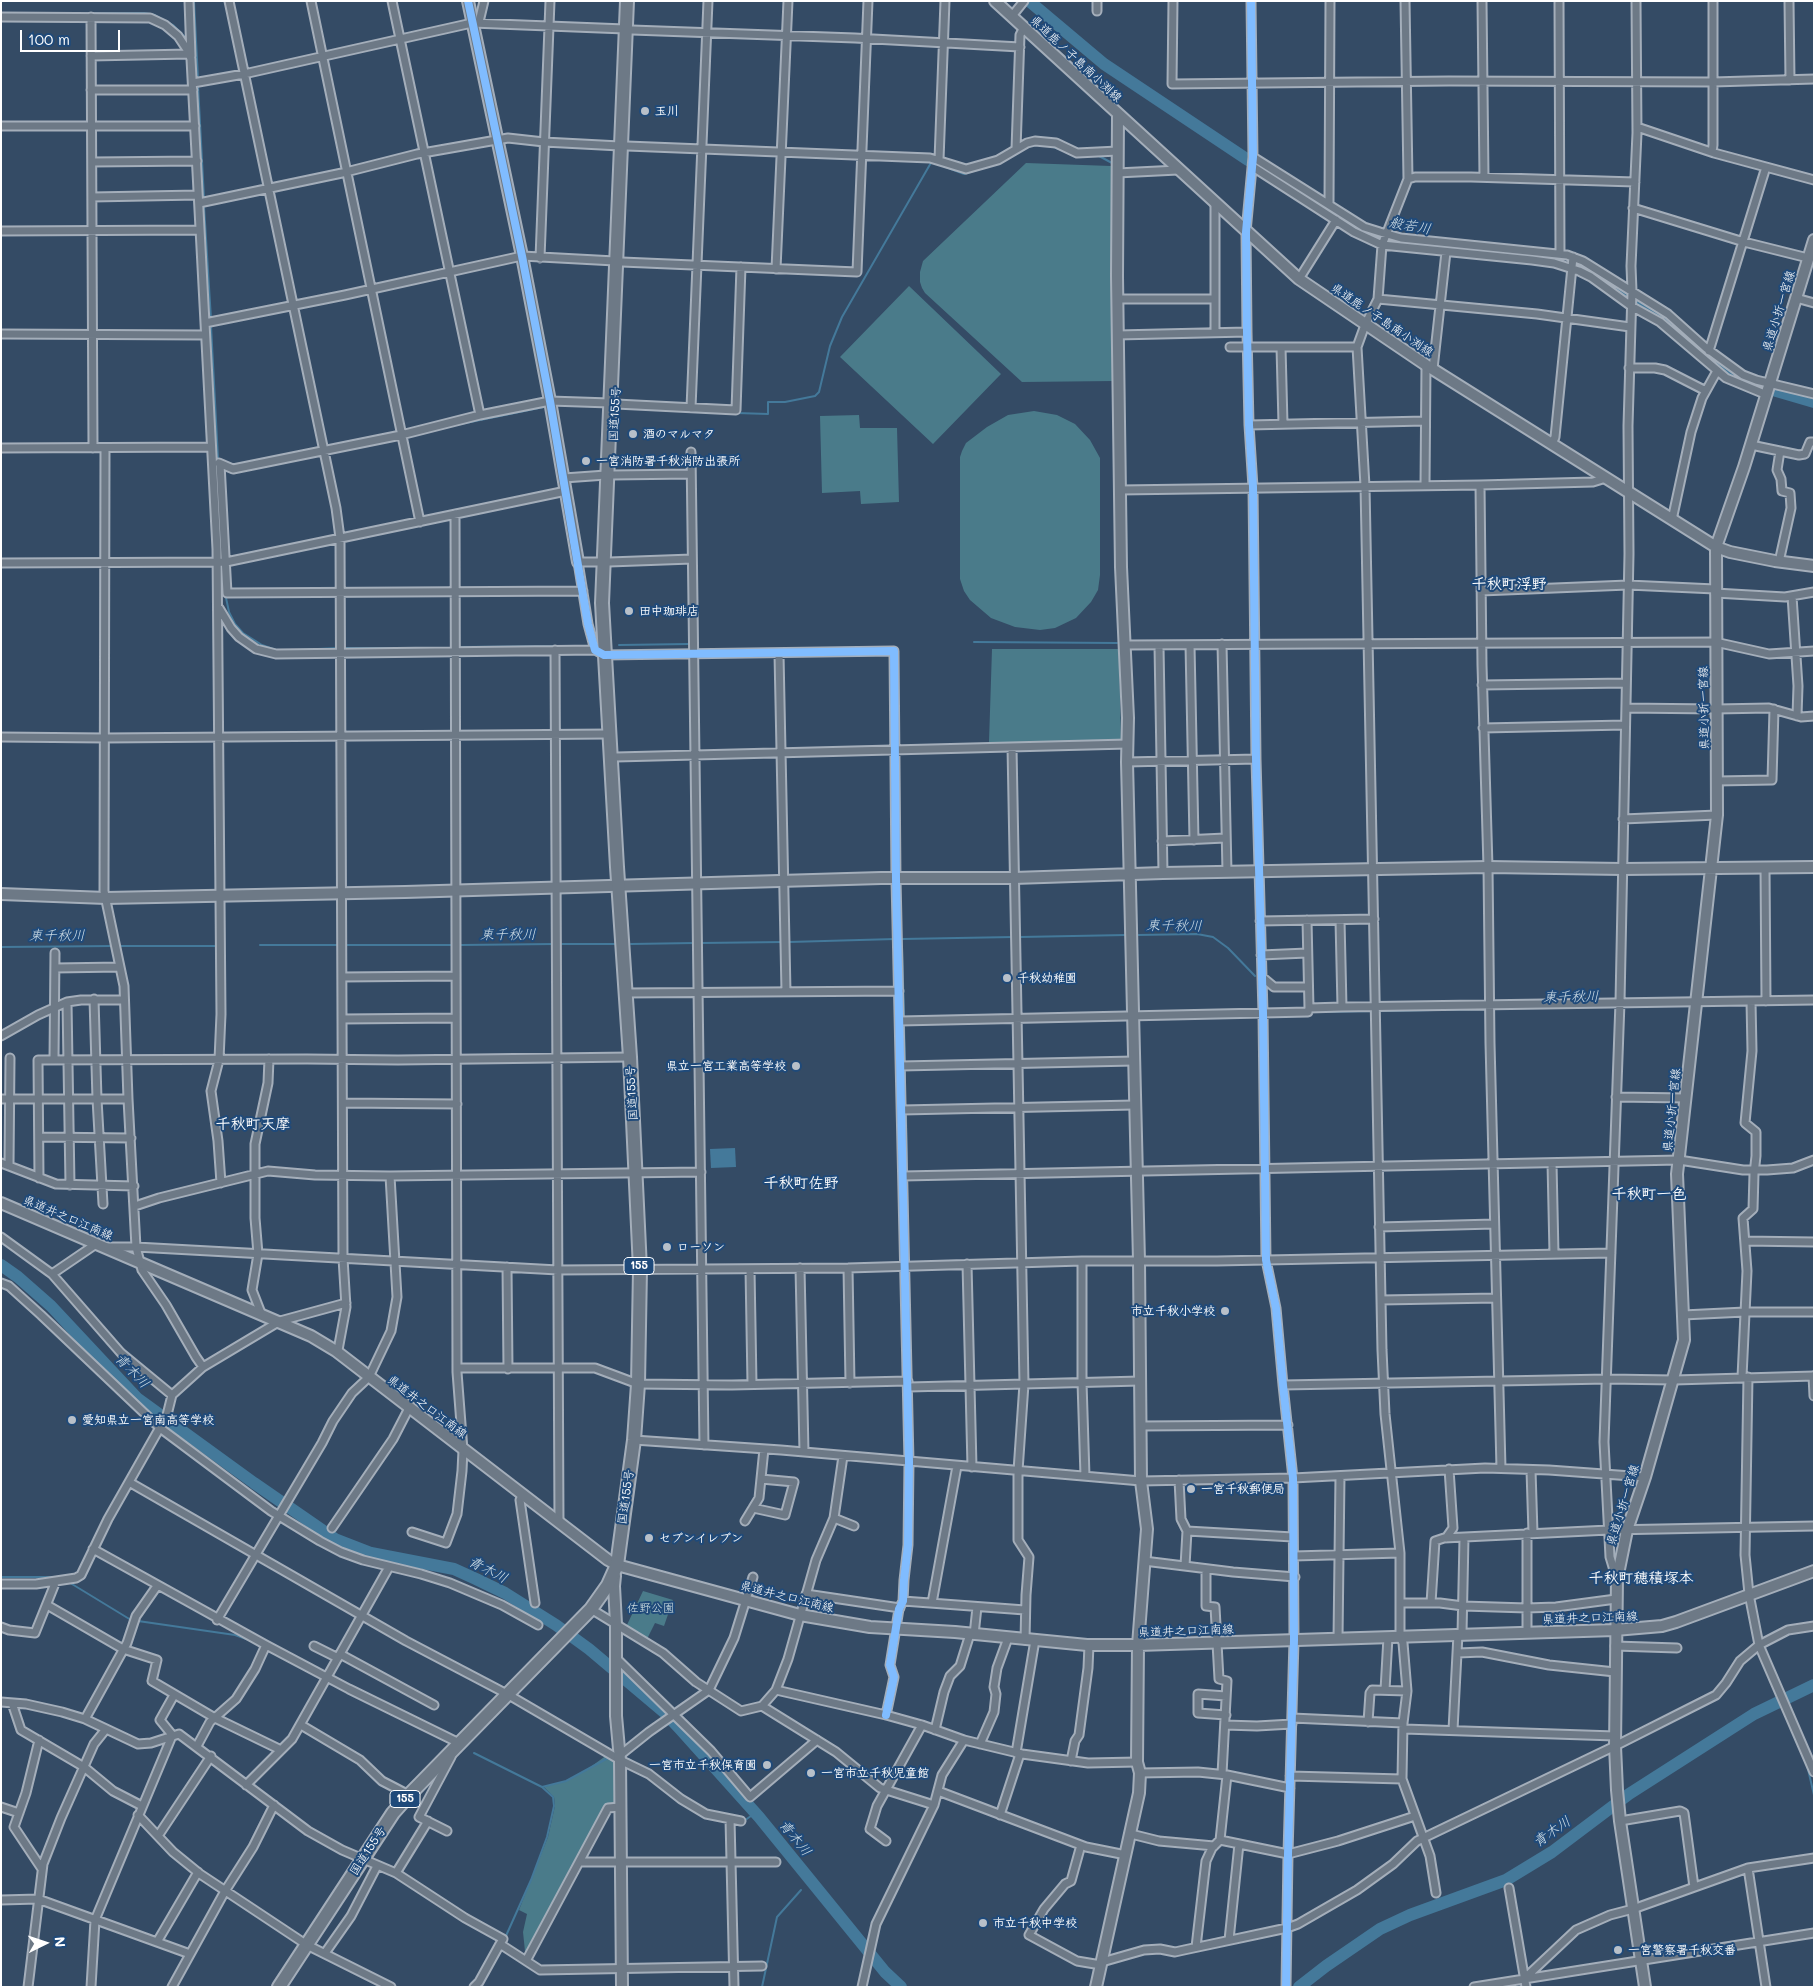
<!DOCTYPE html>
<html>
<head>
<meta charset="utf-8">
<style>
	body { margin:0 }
	#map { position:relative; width:1815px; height:1988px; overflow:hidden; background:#344b65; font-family:Mali,sans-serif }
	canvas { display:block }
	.frame { position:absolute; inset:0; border:2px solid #fff; pointer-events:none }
	.north { position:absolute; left:20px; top:1918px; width:50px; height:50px; -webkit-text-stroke:4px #1f4a7a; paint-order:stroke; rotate:86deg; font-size:14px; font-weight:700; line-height:20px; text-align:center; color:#fff }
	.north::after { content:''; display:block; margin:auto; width:18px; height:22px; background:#fff; clip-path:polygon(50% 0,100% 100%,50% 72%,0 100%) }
	.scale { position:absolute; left:20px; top:30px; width:100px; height:22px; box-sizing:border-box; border:2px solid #fff; border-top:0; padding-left:6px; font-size:15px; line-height:18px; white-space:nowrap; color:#fff; -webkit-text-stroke:4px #1f4a7a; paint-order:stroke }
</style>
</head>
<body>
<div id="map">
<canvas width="1815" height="1988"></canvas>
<div class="frame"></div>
<div class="north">N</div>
<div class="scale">100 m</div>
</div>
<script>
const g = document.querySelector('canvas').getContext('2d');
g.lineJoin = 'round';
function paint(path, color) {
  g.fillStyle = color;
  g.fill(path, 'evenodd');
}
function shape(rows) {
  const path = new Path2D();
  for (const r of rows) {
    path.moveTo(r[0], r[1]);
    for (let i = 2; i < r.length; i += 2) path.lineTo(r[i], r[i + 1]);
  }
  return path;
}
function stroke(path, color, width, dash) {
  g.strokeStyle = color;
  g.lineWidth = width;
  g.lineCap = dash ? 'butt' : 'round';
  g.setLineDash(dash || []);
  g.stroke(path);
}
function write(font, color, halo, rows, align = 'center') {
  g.font = font + ' Mali,"Klee One",sans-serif';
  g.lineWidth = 4;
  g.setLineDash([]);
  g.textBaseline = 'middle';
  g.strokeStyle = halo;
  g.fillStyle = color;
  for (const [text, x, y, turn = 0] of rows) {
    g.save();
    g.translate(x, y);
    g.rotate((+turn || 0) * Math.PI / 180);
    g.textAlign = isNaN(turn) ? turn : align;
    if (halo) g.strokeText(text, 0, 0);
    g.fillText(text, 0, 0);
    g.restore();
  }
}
paint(shape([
	[1026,163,1111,166,1114,381,1022,382,925,293,922,288,920,282,920,272,923,261],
	[909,286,1001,374,933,444,840,357],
	[1034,411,1057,415,1075,424,1090,440,1100,458,1100,575,1098,590,1091,602,1076,618,1055,628,1040,630,1015,627,991,618,970,600,964,591,960,579,960,457,962,451,966,443,987,427,1008,415],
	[859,415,860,428,897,428,899,502,861,504,860,491,822,493,820,416],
	[992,649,1119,649,1121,742,989,742],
	[643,1591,673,1600,664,1626,655,1623,646,1641,626,1627],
	[607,1755,619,1756,620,1807,608,1808,526,1961,523,1932,527,1914,519,1910,548,1837,555,1806,554,1797,544,1787,566,1781,589,1768]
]), '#4a7b8a');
paint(shape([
	[735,1148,736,1167,711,1168,710,1149]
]), '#44799a');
stroke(shape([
	[194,1,198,79],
	[32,14,144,13,155,15,173,25,188,40],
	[198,85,204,198],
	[1013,155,1027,147,1036,145,1048,145,1072,154],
	[1083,156,1099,156,1112,163],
	[943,166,964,174,983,168],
	[988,166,1000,163],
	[204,206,211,319],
	[211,326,218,458],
	[737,413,768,414,768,402,785,402,815,396,819,392,830,346,842,317,932,161],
	[456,425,544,407],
	[1632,592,1632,639,1708,638],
	[225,593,229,612,235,624,243,633,262,645,279,651,337,648],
	[1373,640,1480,640],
	[1487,640,1624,639],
	[1312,641,1365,640],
	[974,642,1117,643],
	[619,645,689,644],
	[459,647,585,646],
	[345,648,453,648],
	[1630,703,1631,648],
	[1627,812,1629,712],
	[1627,854,1627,821],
	[1625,908,1626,877],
	[1138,935,1197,934,1213,937,1228,948,1255,976],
	[1020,937,1126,935],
	[902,939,1013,937],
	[789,942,895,939],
	[701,943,783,942],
	[562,944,618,944],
	[631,944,694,943],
	[260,945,338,945],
	[345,945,454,945],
	[461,945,554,944],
	[120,946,216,946],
	[1,947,113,946],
	[902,947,904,1015],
	[1637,1006,1692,1005],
	[1495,1009,1547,1007],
	[1380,1011,1488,1009],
	[1316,1012,1374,1011],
	[904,1025,905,1062],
	[905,1069,905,1106],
	[906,1113,907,1172],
	[907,1179,908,1261],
	[1,1577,61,1577],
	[67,1581,131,1620],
	[138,1621,235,1635,252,1641],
	[474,1753,542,1787,566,1781,608,1758],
	[629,1759,641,1767],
	[1807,1765,1814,1795],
	[744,1821,755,1813],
	[505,1938,531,1880,547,1837,554,1806,553,1797,542,1787],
	[488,1973,498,1956],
	[762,1987,777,1917,801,1890]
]), '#44799a', 2);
stroke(shape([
	[1029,1,1104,64,1248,160,1283,178],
	[1357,224,1384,238,1400,242,1527,254],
	[1600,275,1631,296,1641,305,1659,315,1727,374,1749,383,1814,402],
	[1,1265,18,1277,51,1306,137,1398,254,1483,335,1539,371,1553,454,1569,476,1579,505,1593,556,1625,589,1649,665,1713,680,1729,759,1817,885,1972,901,1987],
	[1299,1987,1326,1966,1380,1929,1410,1915,1506,1880,1552,1852,1629,1794,1754,1714,1814,1685]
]), '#44799a', 12);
const street = shape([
	[189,1,191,56],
	[229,1,336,508,340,538,343,1258,346,1307,338,1350,336,1351],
	[311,1,420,522],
	[392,1,480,415],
	[1097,1,1097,11],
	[1173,1,1172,84,1449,81,1713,82,1814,79],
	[1251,1,1253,157,1246,232,1247,332,1249,425,1253,487,1256,759,1263,1013,1266,1260,1276,1308,1283,1385,1293,1478,1294,1640,1288,1854,1286,1987],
	[1405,1,1408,179,1382,245,1378,299,1365,325,1357,347,1365,486,1382,1350,1385,1414,1400,1553,1400,1636,1403,1643,1407,1691,1403,1723,1402,1779,1430,1856,1436,1893],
	[1482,1,1484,177],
	[1559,1,1560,254],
	[1789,1,1790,80],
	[1012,16,1024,1],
	[1,17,150,18,165,25,178,36,188,51,191,59,217,549,221,1014,219,1060,211,1091,218,1141,221,1183],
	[91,17,93,448],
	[479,22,484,1],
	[632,30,855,38,1020,47],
	[91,56,189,54],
	[193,83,244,74,472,23,625,29],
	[91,90,193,90],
	[1,126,195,126],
	[1637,127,1714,153,1814,180],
	[627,146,930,158,966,169,998,160,1027,143,1035,141,1056,143,1077,153,1118,151],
	[1016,149,1020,35,1024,27],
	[1712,152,1713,145,1713,1],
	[1253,157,1364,227,1380,232,1401,238,1567,255,1583,261,1668,314,1706,348,1743,375,1756,380,1814,394],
	[939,160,945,1],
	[92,162,197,161],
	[1253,167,1354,232,1382,245,1532,260,1554,263,1579,271,1591,277,1631,306,1660,322,1726,378,1767,395],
	[1117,173,1178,170],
	[1408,179,1415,177,1471,177,1635,182],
	[92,197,198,195],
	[199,203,342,173,417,154,508,138,544,142,620,146],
	[1329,204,1330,1],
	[1633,208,1744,242,1808,258],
	[1,231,200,230],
	[540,258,550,1],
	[622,262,857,272,868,1],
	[776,269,788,1],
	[1299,279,1336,220],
	[1796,298,1814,303],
	[1117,299,1214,299],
	[1378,299,1537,314,1630,327],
	[205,323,345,295,522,256,615,261],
	[1215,332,1215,204],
	[1,334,205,335],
	[1117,335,1247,332],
	[1230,347,1357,347],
	[1281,347,1283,424],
	[1709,351,1766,167],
	[1629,368,1655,368,1665,370,1706,391],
	[1433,369,1446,252],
	[616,404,736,410,741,267],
	[691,408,708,1],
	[1249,425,1425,421],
	[1552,444,1555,437,1573,257],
	[1751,445,1799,455,1805,454,1810,442,1814,442],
	[1,448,211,447],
	[105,448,104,891,124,986,128,1099,136,1247,142,1270,166,1305,196,1357,203,1367],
	[691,452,704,1445],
	[219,463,233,469,401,435,480,415,550,401,610,403],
	[220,464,227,593,583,591],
	[612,475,691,474],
	[564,478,606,475],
	[1425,485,1426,365],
	[1480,485,1482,665,1488,867,1490,1043,1501,1468],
	[1120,490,1480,485,1593,482,1606,478],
	[1672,520,1691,432,1702,398,1717,371],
	[603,562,578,562,588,624,595,650,604,655,894,651,896,879,909,1462,908,1545,904,1580,903,1601,899,1609,890,1665,894,1677,886,1715],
	[609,562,692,559],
	[1779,562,1791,508,1790,493,1782,491,1781,479,1777,470,1780,451],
	[1,563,226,562,566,491],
	[1481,591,1628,585,1715,589],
	[1715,593,1785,597,1814,592],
	[1792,596,1798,686,1797,716],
	[219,608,231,628,239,637,256,649,276,654,595,650],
	[1222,644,1227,872],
	[1126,645,1715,642,1769,654,1814,651],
	[1190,645,1194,840],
	[1159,646,1163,873],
	[555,650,559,1523],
	[779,654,786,992],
	[1482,685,1626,683],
	[1626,708,1716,709,1769,708,1801,717,1814,716],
	[1483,728,1625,725],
	[1,737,105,738,609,734],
	[1012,747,1024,1384,1018,1471,1018,1540,1029,1557,1026,1595,1025,1640],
	[616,757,1128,744],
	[1127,762,1256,759],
	[1717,781,1772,780,1774,709],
	[1623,819,1717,815],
	[1162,841,1225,838],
	[1765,867,1766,1001],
	[1307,920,1309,1008],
	[1340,920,1342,1007],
	[1260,921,1374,919],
	[1261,955,1307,953],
	[55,968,120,967],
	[342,977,456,976],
	[1262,977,1274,987,1308,987],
	[626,993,899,991],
	[94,999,97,1099,103,1204],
	[67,1002,70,1185],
	[342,1019,456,1018],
	[900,1021,1308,1012,1309,1008,1342,1007,1814,1000],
	[1,1036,38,1015,67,1002,81,1000,124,1000],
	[54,1059,55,953],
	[901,1066,1134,1061],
	[1616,1097,1686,1098],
	[1,1099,128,1099],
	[343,1103,457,1104],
	[902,1110,1134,1105],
	[39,1137,131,1138],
	[1,1163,56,1184,134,1186],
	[1552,1163,1554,1254],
	[9,1166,10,1058],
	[903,1176,1679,1160,1743,1170,1767,1170,1793,1168,1814,1160],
	[39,1178,38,1060,307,1059,398,1060,630,1057],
	[135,1206,159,1198,268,1171,315,1175,390,1176,701,1172],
	[1379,1227,1494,1224],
	[1,1237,52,1274,121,1353,172,1395],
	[1745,1241,1814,1242],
	[107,1247,136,1247,558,1270,848,1268,1082,1261,1217,1261,1611,1253],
	[1082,1261,1082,1382,1085,1476],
	[967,1264,972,1467],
	[507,1267,508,1369],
	[800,1268,804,1452],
	[848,1268,850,1383],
	[750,1269,752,1384],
	[52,1274,96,1244],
	[1,1283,9,1286,41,1315,160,1428,271,1511,320,1541,341,1552,363,1560,421,1574,450,1583,502,1605,538,1625],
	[1381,1300,1496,1298],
	[261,1313,252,1290,258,1254,255,1218,255,1144,268,1083,269,1059],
	[1683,1315,1745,1312,1814,1312],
	[457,1368,595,1368,638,1384,732,1385,908,1381],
	[1813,1376,1814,1396],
	[1742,1377,1747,1271,1743,1218,1753,1209,1754,1174,1756,1156,1756,1132,1745,1123,1752,1051,1751,1001],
	[1748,1377,1745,1555,1749,1594,1759,1645,1814,1772],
	[1283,1385,1608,1379,1674,1380,1814,1376],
	[909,1387,1140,1381],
	[1141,1426,1288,1425],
	[634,1440,781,1450,1141,1481,1293,1478,1485,1468,1549,1470,1645,1477],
	[1531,1470,1533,1533],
	[1179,1480,1181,1519,1187,1531,1185,1566],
	[129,1482,406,1641,507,1694,620,1760,649,1774,681,1799,706,1814,741,1821],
	[522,1495,520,1500,535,1603],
	[753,1508,785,1515,794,1482,761,1479],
	[834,1518,854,1526],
	[745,1521,759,1498,764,1449],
	[332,1528,393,1439,409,1408],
	[1187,1531,1293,1537],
	[412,1532,446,1543,457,1514,462,1471,463,1450,457,1372,455,514],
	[1527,1533,1527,1633],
	[1446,1538,1453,1528,1449,1469],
	[93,1549,266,1645,349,1689,459,1743,458,1746],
	[1294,1556,1400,1553],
	[1144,1561,1233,1572,1295,1577],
	[1206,1569,1206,1606,1215,1607,1219,1679,1227,1681,1222,1774],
	[1616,1577,1610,1557,1604,1442,1620,1002,1629,554,1628,426,1632,291,1631,266,1637,133,1636,1],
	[1,1584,36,1584,76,1578,81,1575,108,1519,167,1415,172,1395,203,1367,280,1321,346,1303],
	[806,1594,900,1608],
	[903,1601,1025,1610],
	[932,1603,957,1466],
	[1400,1603,1440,1603,1463,1606,1527,1608,1556,1607,1616,1599],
	[1431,1603,1435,1541,1444,1538,1609,1530,1814,1526],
	[47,1605,123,1649,157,1660,152,1681,215,1718,281,1750],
	[591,1609,663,1653,696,1682,741,1711,762,1706,776,1690,788,1659,816,1560,834,1518,843,1456],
	[217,1620,322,1443,333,1421,352,1393,369,1377,391,1331,397,1297,390,1176],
	[1,1627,9,1630,35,1633,56,1581],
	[1462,1634,1464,1538],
	[974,1635,977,1607],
	[1338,1639,1340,1476],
	[314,1646,338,1658],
	[1615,1646,1677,1648],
	[1458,1653,1482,1652,1549,1665,1615,1672],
	[340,1654,434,1705],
	[616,1658,711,1751,750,1797,817,1740],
	[776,1690,886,1715,922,1725,964,1740,1022,1754,1088,1763,1137,1762],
	[1385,1690,1388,1637],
	[1,1702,26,1704,62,1712,85,1719,138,1744,151,1743,179,1734,308,1831,342,1850,396,1873,465,1918,503,1939,500,1944,540,1970,762,1966],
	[12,1703,21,1730,84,1767,113,1791,142,1806],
	[762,1706,836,1752,880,1788,934,1805],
	[1226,1715,1198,1713,1198,1694,1226,1696],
	[1292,1718,1403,1723],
	[85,1719,127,1643,136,1616,157,1586],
	[1368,1722,1370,1693,1372,1690,1407,1691],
	[301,1725,360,1760,382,1781,409,1795],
	[1225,1725,1257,1726,1292,1724],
	[1404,1729,1615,1736],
	[935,1730,944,1692,950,1676,960,1666,970,1634],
	[1453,1730,1458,1634],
	[173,1736,160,1720,174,1695],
	[39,1740,26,1793,14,1827,42,1869],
	[980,1744,994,1712,996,1694,994,1687,997,1668,1008,1638],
	[197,1746,210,1722,236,1699,255,1669,266,1645],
	[1016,1753,1035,1640],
	[619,1756,649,1732,709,1690,734,1638,753,1577],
	[1071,1761,1075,1741,1079,1735,1088,1668,1089,1645],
	[1140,1773,1198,1772,1227,1775,1290,1788],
	[1290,1776,1402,1779],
	[246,1785,292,1739,389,1567],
	[938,1791,1086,1847,1126,1855],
	[1,1807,19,1813],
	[138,1815,173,1852,200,1874,307,1945,391,1987],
	[1000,1815,1020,1754],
	[730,1819,734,1987],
	[1620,1821,1680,1811,1684,1813,1694,1887],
	[447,1831,419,1817,451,1757],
	[1131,1834,1159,1841,1214,1846],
	[158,1836,211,1756],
	[1220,1840,1288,1854,1338,1841,1415,1816],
	[886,1841,870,1829,877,1806,922,1725],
	[1081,1845,1071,1881,1065,1884,1044,1909,1029,1935,1077,1961,1101,1965],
	[580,1862,776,1862],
	[1748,1868,1766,1987],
	[396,1873,428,1821],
	[1509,1888,1526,1987],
	[1,1900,38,1899,190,1954],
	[1229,1940,1239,1844],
	[157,1942,198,1872],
	[1196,1947,1206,1861,1212,1848,1220,1840,1227,1775],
	[325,1953,351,1916,377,1866],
	[526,1961,608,1808,620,1807],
	[1102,1962,1144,1950,1160,1949,1175,1952,1184,1950,1287,1928,1298,1924,1357,1890,1393,1864,1417,1841,1615,1746,1716,1695,1726,1683,1740,1661,1759,1645,1788,1630,1814,1626],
	[1525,1978,1576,1930,1610,1915,1633,1909,1748,1868,1814,1858],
	[28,1987,43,1864,61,1818,94,1744,106,1729],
	[91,1987,95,1920,172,1736],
	[172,1987,225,1891,253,1847,274,1805],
	[474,1987,479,1982,500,1944],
	[862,1987,876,1924,934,1805,942,1775,964,1740],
	[1474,1987,1814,1933]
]);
const secondary = shape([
	[468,1,522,256,550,401,578,562],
	[995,1,1299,279,1426,365,1716,547,1730,552,1775,561,1814,566],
	[1,894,106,898,405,892,881,878,1014,878,1163,873,1488,867,1623,869,1814,867],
	[1,1203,311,1336,336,1351,608,1560,617,1565,800,1615,870,1627,955,1632,1087,1645,1138,1645,1615,1630,1662,1626,1676,1622,1814,1571],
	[615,1576,614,1586,616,1624,616,1716,620,1760,622,1987],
	[1096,1987,1139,1793,1140,1773,1137,1762,1138,1645,1147,1529,1141,1481,1139,1261,1127,762,1128,718,1121,567,1117,276,1118,116],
	[1645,1987,1620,1821,1617,1790,1615,1746,1617,1579,1627,1530,1645,1477,1684,1340,1677,1174,1717,815,1716,547,1744,467,1814,240]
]);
const highway = shape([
	[279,1987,393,1813,409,1795,591,1609,608,1585,617,1565,634,1440,638,1384,640,1269,630,1057,617,867,602,603,627,1]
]);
stroke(street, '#a4aeba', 11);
stroke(secondary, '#a4aeba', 14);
stroke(highway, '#a4aeba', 16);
stroke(street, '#6d7986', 7);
stroke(secondary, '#6d7986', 10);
stroke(highway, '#6d7986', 12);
stroke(shape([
	[468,1,522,256,550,401,588,624,595,650,604,655,894,651,896,879,909,1462,908,1545,904,1580,903,1601,899,1609,890,1665,894,1677,886,1715],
	[1251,1,1253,157,1246,232,1247,332,1249,425,1253,487,1256,759,1263,1013,1266,1260,1276,1308,1283,1385,1293,1478,1294,1640,1288,1854,1286,1987]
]), '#80bcff', 8);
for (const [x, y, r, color] of [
	[645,111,5,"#b8c0c9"],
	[633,434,5,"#b8c0c9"],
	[586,461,5,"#b8c0c9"],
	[629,611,5,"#b8c0c9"],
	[1007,978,5,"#b8c0c9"],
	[796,1066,5,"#b8c0c9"],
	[667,1247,5,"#b8c0c9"],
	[1225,1311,5,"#b8c0c9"],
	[72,1420,5,"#b8c0c9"],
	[1191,1489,5,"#b8c0c9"],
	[649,1538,5,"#b8c0c9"],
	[767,1765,5,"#b8c0c9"],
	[811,1773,5,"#b8c0c9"],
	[983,1923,5,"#b8c0c9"],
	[1618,1950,5,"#b8c0c9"]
]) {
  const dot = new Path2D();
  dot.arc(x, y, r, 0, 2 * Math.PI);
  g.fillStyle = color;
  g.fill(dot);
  stroke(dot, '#1f4a7a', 2);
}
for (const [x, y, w] of [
	[639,1266,30],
	[405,1799,30]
]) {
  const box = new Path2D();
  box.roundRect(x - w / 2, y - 8.5, w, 17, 4);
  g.fillStyle = '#1f4a7a';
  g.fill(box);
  stroke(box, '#fff', 1);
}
write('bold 11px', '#fff', null, [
	["155",639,1266],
	["155",405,1799]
]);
write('12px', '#fff', '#1f4a7a', [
	["県道鹿ノ子島南小渕線",1076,59,43],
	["県道小折一宮線",1779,311,-73],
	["県道鹿ノ子島南小渕線",1382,320,34],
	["国道155号",615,414,-87],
	["県道小折一宮線",1704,708,-91],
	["国道155号",632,1093,-93],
	["県道小折一宮線",1672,1110,-84],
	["県道井之口江南線",68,1218,23],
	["県道井之口江南線",427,1407,37],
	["国道155号",626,1497,-82],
	["県道小折一宮線",1623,1505,-73],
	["県道井之口江南線",787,1597,14],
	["県道井之口江南線",1590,1618,-2],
	["県道井之口江南線",1186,1631,-2],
	["国道155号",368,1851,-57]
]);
write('bold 12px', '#fff', '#1f4a7a', [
	["玉川",655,111],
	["酒のマルマタ",643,434],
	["一宮消防署千秋消防出張所",596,461],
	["田中珈琲店",639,611],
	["千秋幼稚園",1017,978],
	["県立一宮工業高等学校",786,1066,"right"],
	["ローソン",677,1247],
	["市立千秋小学校",1215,1311,"right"],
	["愛知県立一宮南高等学校",82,1420],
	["一宮千秋郵便局",1201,1489],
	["セブンイレブン",659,1538],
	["一宮市立千秋保育園",757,1765,"right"],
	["一宮市立千秋児童館",821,1773],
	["市立千秋中学校",993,1923],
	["一宮警察署千秋交番",1628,1950]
], 'left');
write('12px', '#d2e0e3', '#1f4a7a', [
	["佐野公園",651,1608]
]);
write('italic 14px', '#d1dfe7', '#1f4a7a', [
	["般若川",1410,226,10],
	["東千秋川",1174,926,1],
	["東千秋川",508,935],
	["東千秋川",57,936],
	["東千秋川",1571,997,-1],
	["青木川",132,1371,46],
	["青木川",488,1570,27],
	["青木川",1552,1832,-35],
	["青木川",795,1838,51]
]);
write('bold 15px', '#fff', '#1f4a7a', [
	["千秋町浮野",1509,584],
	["千秋町天摩",253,1124],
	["千秋町佐野",801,1183],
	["千秋町一色",1649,1194],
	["千秋町穂積塚本",1641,1578]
]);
</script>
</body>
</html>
